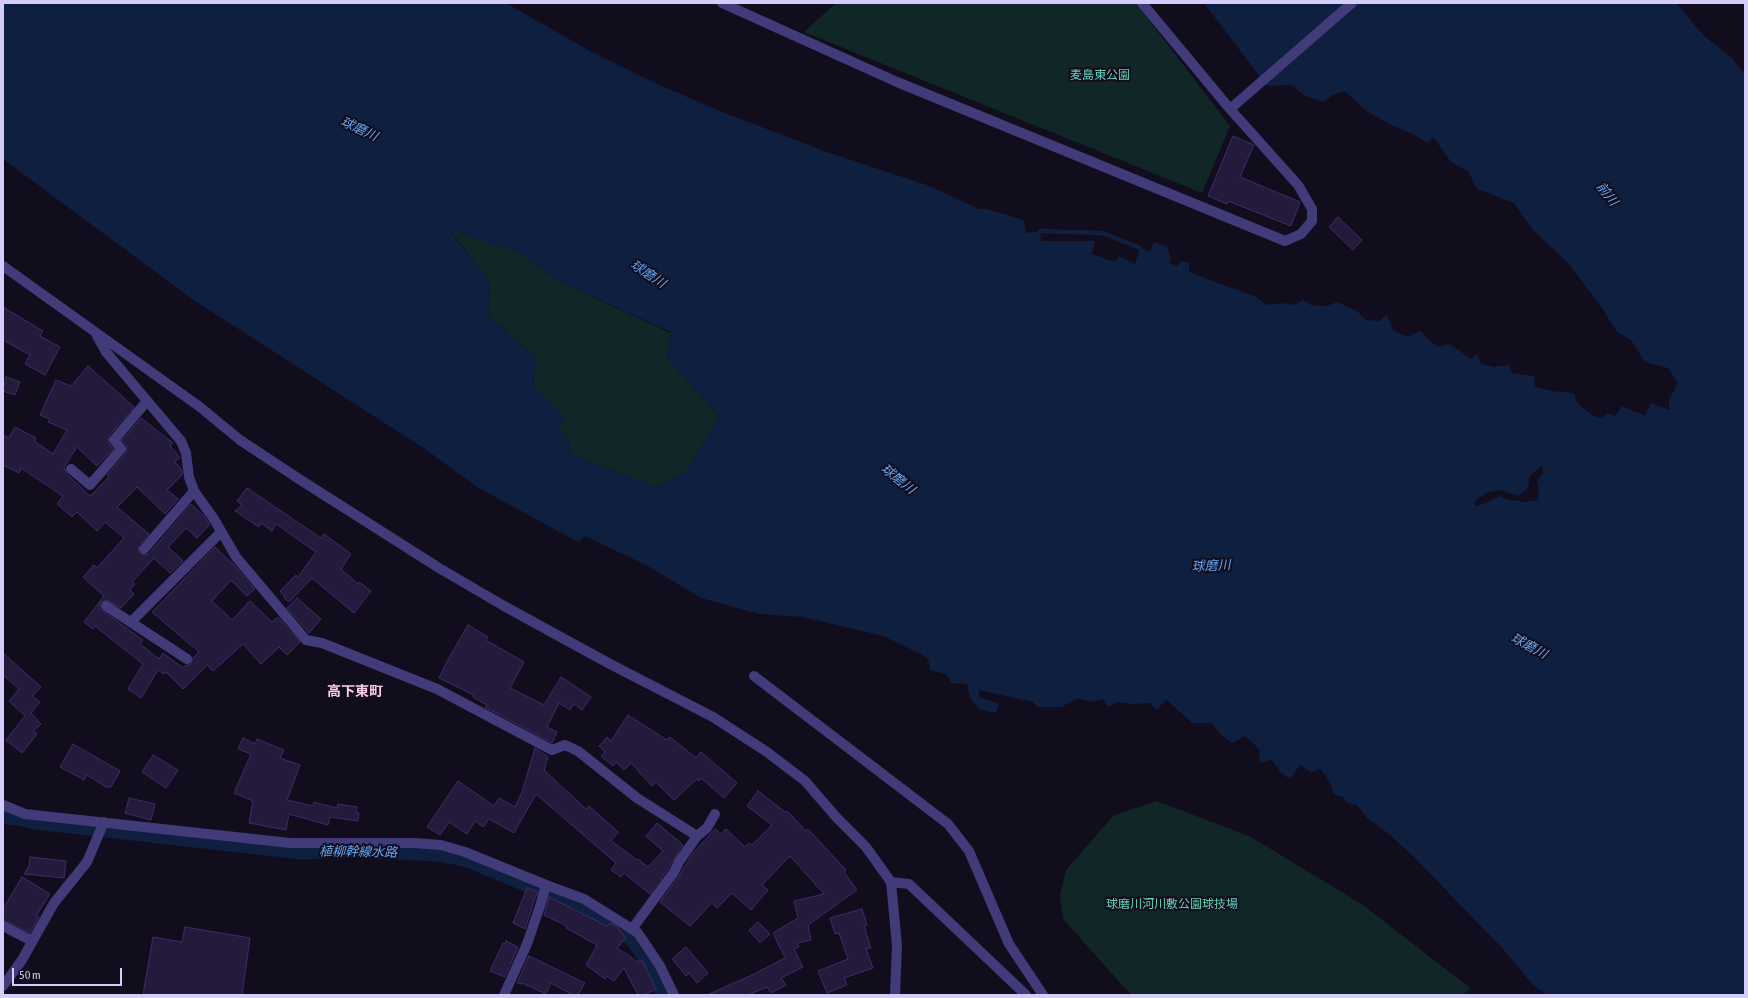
<!DOCTYPE html>
<html>
<head>
<meta charset="utf-8">
<style>
	body { margin:0 }
	#map { position:relative; width:1748px; height:998px; overflow:hidden; background:#110d1d; font-family:"Asap Condensed",sans-serif }
	canvas { display:block }
	.frame { position:absolute; inset:0; border:4px solid #d4ccfb; pointer-events:none }
	.scale { position:absolute; left:12px; top:968px; width:110px; height:18px; box-sizing:border-box; border:2px solid #d4ccfb; border-top:0; padding-left:5px; font-size:12px; line-height:14px; white-space:nowrap; color:#d4ccfb; -webkit-text-stroke:3px #110d1d; paint-order:stroke }
</style>
</head>
<body>
<div id="map">
<canvas width="1748" height="998"></canvas>
<div class="frame"></div>
<div class="scale">50 m</div>
</div>
<script>
const g = document.querySelector('canvas').getContext('2d');
g.lineJoin = 'round';
function paint(path, color) {
  g.fillStyle = color;
  g.fill(path, 'evenodd');
}
function shape(rows) {
  const path = new Path2D();
  for (const r of rows) {
    path.moveTo(r[0], r[1]);
    for (let i = 2; i < r.length; i += 2) path.lineTo(r[i], r[i + 1]);
  }
  return path;
}
function stroke(path, color, width, dash) {
  g.strokeStyle = color;
  g.lineWidth = width;
  g.lineCap = dash ? 'butt' : 'round';
  g.setLineDash(dash || []);
  g.stroke(path);
}
function write(font, color, halo, rows, align = 'center') {
  g.font = font + ' "Asap Condensed","Noto Sans JP",sans-serif';
  g.lineWidth = 4;
  g.setLineDash([]);
  g.textBaseline = 'middle';
  g.strokeStyle = halo;
  g.fillStyle = color;
  for (const [text, x, y, turn = 0] of rows) {
    g.save();
    g.translate(x, y);
    g.rotate((+turn || 0) * Math.PI / 180);
    g.textAlign = isNaN(turn) ? turn : align;
    if (halo) g.strokeText(text, 0, 0);
    g.fillText(text, 0, 0);
    g.restore();
  }
}
paint(shape([
	[836,3,1136,3,1230,126,1202,193,804,32],
	[450,230,516,251,562,283,671,333,667,358,720,417,684,474,656,488,570,453,569,439,558,431,565,417,533,387,535,358,488,315,490,282],
	[1157,801,1251,837,1363,905,1470,988,1463,995,1131,995,1063,919,1060,895,1066,870,1114,815]
]), '#112626');
paint(shape([
	[3,3,506,3,590,51,655,83,720,111,824,151,927,185,979,209,987,209,1024,220,1026,233,1040,231,1041,241,1095,241,1092,254,1115,262,1119,256,1135,264,1140,248,1150,252,1154,242,1167,247,1171,258,1169,263,1177,266,1182,261,1189,263,1189,272,1256,297,1267,305,1282,303,1295,305,1303,300,1311,305,1327,306,1337,302,1357,311,1366,320,1379,321,1387,315,1393,330,1408,337,1420,331,1437,347,1450,344,1471,359,1477,354,1481,364,1494,367,1509,365,1512,373,1534,376,1535,387,1552,391,1574,393,1577,403,1592,415,1601,418,1608,413,1615,416,1622,406,1645,416,1651,403,1669,410,1669,400,1678,383,1668,368,1645,362,1631,340,1617,332,1598,302,1567,262,1533,230,1514,203,1477,189,1468,171,1451,162,1434,138,1427,143,1413,134,1391,125,1365,110,1345,91,1333,95,1323,102,1304,95,1291,85,1267,86,1204,3,1676,3,1704,36,1732,58,1745,75,1745,995,1547,995,1533,985,1504,950,1414,857,1389,834,1367,818,1357,805,1348,803,1342,797,1333,794,1331,784,1321,769,1311,772,1300,765,1290,779,1281,773,1272,760,1260,763,1259,749,1245,736,1232,743,1221,735,1211,723,1192,723,1166,699,1157,710,1150,703,1133,704,1118,702,1108,707,1103,699,1090,702,1079,698,1061,707,1037,707,1033,702,979,690,979,697,999,704,996,713,979,709,970,698,967,684,951,683,946,674,930,670,928,659,921,654,883,636,803,617,759,614,701,598,648,566,585,536,578,542,477,487,425,449,192,299,3,159],
	[450,231,516,251,562,283,671,332,667,358,720,417,684,474,656,488,570,453,569,439,558,431,566,417,533,387,535,358,488,315,490,282],
	[1542,465,1543,474,1537,480,1539,491,1538,500,1526,502,1509,500,1499,496,1488,502,1475,506,1475,501,1488,492,1499,490,1518,496,1528,488,1530,476]
]), '#0f1f3f');
stroke(shape([
	[1040,231,1103,233,1140,248],
	[3,822,11,823,17,818]
]), '#0f1f3f', 4.5);
stroke(shape([
	[3,810,17,818,35,822,302,852,345,850,417,853,438,854,455,857,470,861,550,894,578,902,608,921,631,938,641,951,664,995]
]), '#0f1f3f', 15);
const building = shape([
	[1233,136,1254,145,1240,177,1300,202,1291,226,1228,201,1227,204,1208,196,1233,136],
	[1338,217,1362,240,1353,250,1329,227,1338,217],
	[3,307,43,331,40,336,60,347,45,375,25,364,30,355,3,340,3,307],
	[88,366,134,407,109,436,108,442,113,449,97,466,77,447,64,467,67,474,90,496,109,477,107,475,126,453,127,447,122,440,141,418,173,443,170,446,180,457,175,462,182,470,182,475,167,490,178,499,165,514,137,487,117,507,149,534,139,545,138,551,143,555,149,554,191,504,204,516,210,524,197,538,186,528,168,547,183,561,170,573,154,558,132,582,135,584,130,590,134,594,121,608,106,600,100,603,100,609,143,640,140,644,159,659,163,653,183,668,186,665,190,665,193,658,199,652,152,612,215,547,235,566,255,589,247,596,231,580,212,601,232,620,250,601,272,622,278,617,300,642,287,655,279,647,261,664,243,644,213,671,207,665,183,689,166,672,164,674,158,670,141,698,128,689,143,664,95,626,93,629,84,622,104,596,83,577,94,565,97,568,124,538,105,522,97,531,77,512,72,517,57,504,63,496,21,468,19,473,3,465,3,435,9,438,15,427,36,438,34,441,53,454,67,430,48,422,50,419,40,415,56,380,71,386,88,366],
	[6,377,20,382,15,395,3,391,6,377],
	[247,488,321,538,324,534,351,554,341,569,358,584,359,582,371,591,354,613,312,578,289,602,284,598,285,597,280,591,296,575,298,577,316,552,276,524,272,531,261,523,259,527,235,511,242,505,237,501,247,488],
	[297,598,321,619,309,633,287,608,297,598],
	[468,625,488,637,486,640,524,662,510,688,544,705,561,677,591,697,582,710,574,704,570,710,559,703,547,727,557,732,552,743,485,707,487,705,473,697,474,695,439,678,449,658,468,625],
	[3,653,41,687,32,696,40,702,31,713,41,724,33,731,37,734,22,753,6,740,25,716,9,701,19,689,3,675,3,653],
	[628,715,667,740,670,737,696,758,701,752,737,783,724,798,701,778,699,781,697,779,674,800,656,782,652,786,631,763,624,770,616,762,613,766,601,756,605,752,599,746,607,737,611,741,628,715],
	[243,738,255,744,257,739,284,750,280,758,300,765,287,800,313,806,314,802,337,808,338,804,357,807,356,813,359,813,358,821,330,817,328,825,289,814,286,830,249,823,253,801,234,793,251,754,238,749,243,738],
	[73,744,120,771,111,787,106,787,87,775,84,780,60,767,73,744],
	[535,748,548,757,544,770,586,809,589,806,618,832,611,841,637,860,638,859,648,867,663,851,646,836,657,823,683,845,668,869,650,894,624,873,621,877,611,870,616,863,536,794,514,833,489,819,483,827,475,821,467,834,449,822,440,835,427,827,458,781,494,806,499,798,515,807,522,792,535,748],
	[153,755,178,770,166,788,142,772,153,755],
	[758,791,785,812,787,811,806,831,808,829,846,870,844,872,857,890,808,925,811,940,797,943,799,947,794,949,803,967,781,978,786,985,771,993,767,987,748,995,707,995,752,975,785,958,773,933,798,918,794,901,824,894,790,856,762,885,768,890,751,910,732,893,717,908,712,903,690,926,660,902,679,876,693,853,715,829,721,834,726,829,745,847,749,843,752,845,772,825,747,806,758,791],
	[129,798,155,804,151,820,125,813,129,798],
	[30,857,66,861,64,878,24,874,29,866,30,857],
	[22,877,50,894,36,916,39,917,30,933,3,920,3,909,22,877],
	[527,888,537,892,525,929,513,923,527,888],
	[549,897,607,926,610,923,616,926,626,938,617,948,638,962,642,960,656,989,644,995,638,995,624,968,614,981,607,976,605,979,586,965,597,945,566,928,567,926,544,915,549,897],
	[862,909,867,925,864,926,871,948,866,949,873,968,844,978,847,985,827,993,818,971,848,959,839,933,835,934,830,918,862,909],
	[758,922,770,934,760,943,749,930,758,922],
	[185,927,250,938,242,995,143,995,153,937,182,942,185,927],
	[506,941,518,947,505,977,490,971,503,943,505,944,506,941],
	[686,947,708,973,697,983,689,973,686,976,672,959,686,947],
	[529,956,585,983,578,995,573,995,551,983,546,994,522,983,521,984,517,983,529,956]
]);
paint(building, '#231a3c');
stroke(building, '#3c2e67', 1);
stroke(shape([
	[722,3,897,82,1285,241,1301,234,1312,221,1312,209,1298,185,1230,109,1142,3],
	[1230,109,1352,3],
	[3,266,200,407,240,440,299,479,439,568,504,606,610,664,713,717,767,752,805,781,837,818,866,847,891,882,897,946,895,995],
	[97,336,106,352,181,441,186,453,189,477,194,491,214,519,236,557,306,640,322,643,437,689,552,750,565,745,578,751,637,798,697,836],
	[71,469,90,485,121,449,114,440,147,401],
	[144,549,194,491],
	[106,606,187,659],
	[131,622,221,532],
	[754,676,948,824,969,851,1009,944,1043,995],
	[3,805,25,814,290,843,414,843,441,845,465,852,546,885,584,899,632,929,638,933,660,966,674,995],
	[891,882,909,884,1026,995],
	[3,926,32,941],
	[632,929,674,872,679,862,697,836,707,828,715,814],
	[3,986,22,960,54,903,87,862,104,822],
	[504,995,527,944,540,906,546,885]
]), '#413b79', 10);
write('12px', '#5ed5be', '#110d1d', [
	["麦島東公園",1100,75],
	["球磨川河川敷公園球技場",1172,904]
]);
write('italic 13px', '#62a8f4', '#110d1d', [
	["球磨川",359,129,25],
	["前川",1607,194,51],
	["球磨川",648,274,33],
	["球磨川",898,479,39],
	["球磨川",1211,566,-3],
	["球磨川",1529,646,28],
	["植柳幹線水路",358,852,1]
]);
write('bold 14px', '#fccee9', '#110d1d', [
	["高下東町",355,692]
]);
</script>
</body>
</html>
